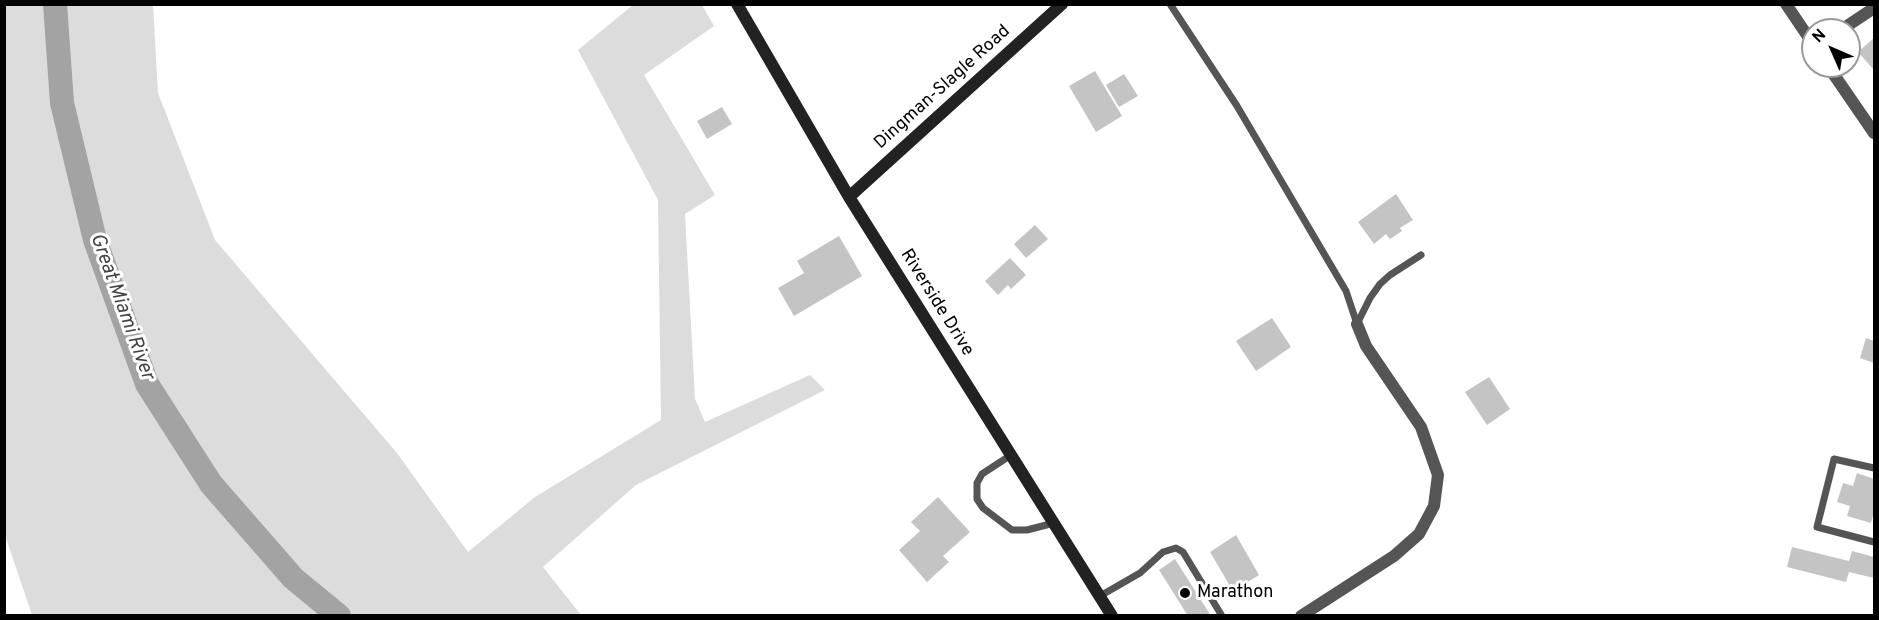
<!DOCTYPE html>
<html>
<head>
<meta charset="utf-8">
<style>
	body { margin:0 }
	#map { position:relative; width:1879px; height:620px; overflow:hidden; background:#fff; font-family:Overpass,sans-serif }
	canvas { display:block }
	.frame { position:absolute; inset:0; border:6px solid #000; pointer-events:none }
	.north { position:absolute; left:1801px; top:18px; width:60px; height:60px; box-sizing:border-box; background:#fff; border:2px solid #999; border-radius:50%; rotate:315deg; font-size:16px; font-weight:700; line-height:24px; text-align:center; color:#000 }
	.north::after { content:''; display:block; margin:auto; width:21px; height:27px; background:#000; clip-path:polygon(50% 0,100% 100%,50% 72%,0 100%) }
</style>
</head>
<body>
<div id="map">
<canvas width="1879" height="620"></canvas>
<div class="frame"></div>
<div class="north">N</div>
</div>
<script>
const g = document.querySelector('canvas').getContext('2d');
g.lineJoin = 'round';
function paint(path, color) {
  g.fillStyle = color;
  g.fill(path, 'evenodd');
}
function shape(rows) {
  const path = new Path2D();
  for (const r of rows) {
    path.moveTo(r[0], r[1]);
    for (let i = 2; i < r.length; i += 2) path.lineTo(r[i], r[i + 1]);
  }
  return path;
}
function stroke(path, color, width, dash) {
  g.strokeStyle = color;
  g.lineWidth = width;
  g.lineCap = dash ? 'butt' : 'round';
  g.setLineDash(dash || []);
  g.stroke(path);
}
function write(font, color, halo, rows, align = 'center') {
  g.font = font + ' Overpass,sans-serif';
  g.lineWidth = 6;
  g.setLineDash([]);
  g.textBaseline = 'middle';
  g.strokeStyle = halo;
  g.fillStyle = color;
  for (const [text, x, y, turn = 0] of rows) {
    g.save();
    g.translate(x, y);
    g.rotate((+turn || 0) * Math.PI / 180);
    g.textAlign = isNaN(turn) ? turn : align;
    if (halo) g.strokeText(text, 0, 0);
    g.fillText(text, 0, 0);
    g.restore();
  }
}
paint(shape([
	[4,5,153,5,158,93,215,240,397,453,468,552,535,497,661,420,658,200,578,50,633,5,702,5,714,26,644,75,715,195,685,214,695,399,705,422,810,375,825,390,636,485,543,567,581,615,32,615,4,532]
]), '#dcdcdc');
stroke(shape([
	[55,4,62,103,95,240,147,384,211,484,293,578,339,616]
]), '#a3a3a3', 24);
paint(shape([
	[1874,38,1874,70,1858,52],
	[1095,71,1122,116,1096,132,1069,86],
	[1124,74,1138,96,1119,107,1106,85],
	[722,107,732,124,707,139,697,121],
	[1396,194,1413,220,1400,228,1402,231,1390,239,1386,234,1374,244,1358,222],
	[1035,225,1048,239,1026,258,1014,244],
	[839,236,862,276,794,316,778,288,804,273,797,261],
	[1010,258,1026,275,1011,289,1008,285,998,295,985,281],
	[1272,318,1291,347,1256,371,1236,341],
	[1866,338,1874,341,1874,363,1860,358],
	[1489,377,1510,409,1487,425,1465,392],
	[1857,473,1874,479,1874,512,1871,523,1847,516,1850,506,1837,502,1843,483,1853,486],
	[938,497,970,532,943,556,949,562,927,582,899,550,920,531,911,522],
	[1236,535,1259,575,1233,591,1210,552],
	[1792,547,1849,561,1852,551,1874,557,1874,578,1849,572,1846,582,1787,567],
	[1175,559,1211,616,1188,616,1159,570]
]), '#c4c4c4');
stroke(shape([
	[1170,4,1237,106,1346,291,1357,324],
	[1357,324,1370,298,1380,284,1390,275,1421,255],
	[1011,455,982,474,977,483,977,499,983,508,1012,530,1027,530,1054,523],
	[1874,468,1834,459,1817,527,1874,542],
	[1100,596,1140,573,1163,552,1176,548,1183,552,1222,616]
]), '#555', 7);
stroke(shape([
	[1786,4,1813,44],
	[1841,30,1874,8],
	[1828,66,1874,133],
	[1301,616,1394,556,1419,534,1434,506,1438,475,1421,427,1366,346,1357,324]
]), '#555', 12);
stroke(shape([
	[737,4,849,197,1112,616],
	[849,197,1062,4]
]), '#222', 12);
for (const [x, y, r, color] of [
	[1185,593,6,"#000"]
]) {
  const dot = new Path2D();
  dot.arc(x, y, r, 0, 2 * Math.PI);
  g.fillStyle = color;
  g.fill(dot);
  stroke(dot, '#fff', 2);
}
write('18px', '#000', '#fff', [
	["Dingman-Slagle Road",943,88,-42],
	["Riverside Drive",936,303,58]
]);
write('18px', '#000', '#fff', [
	["Marathon",1197,593]
], 'left');
write('italic 20px', '#444', '#fff', [
	["Great Miami River",121,307,70]
]);
</script>
</body>
</html>
